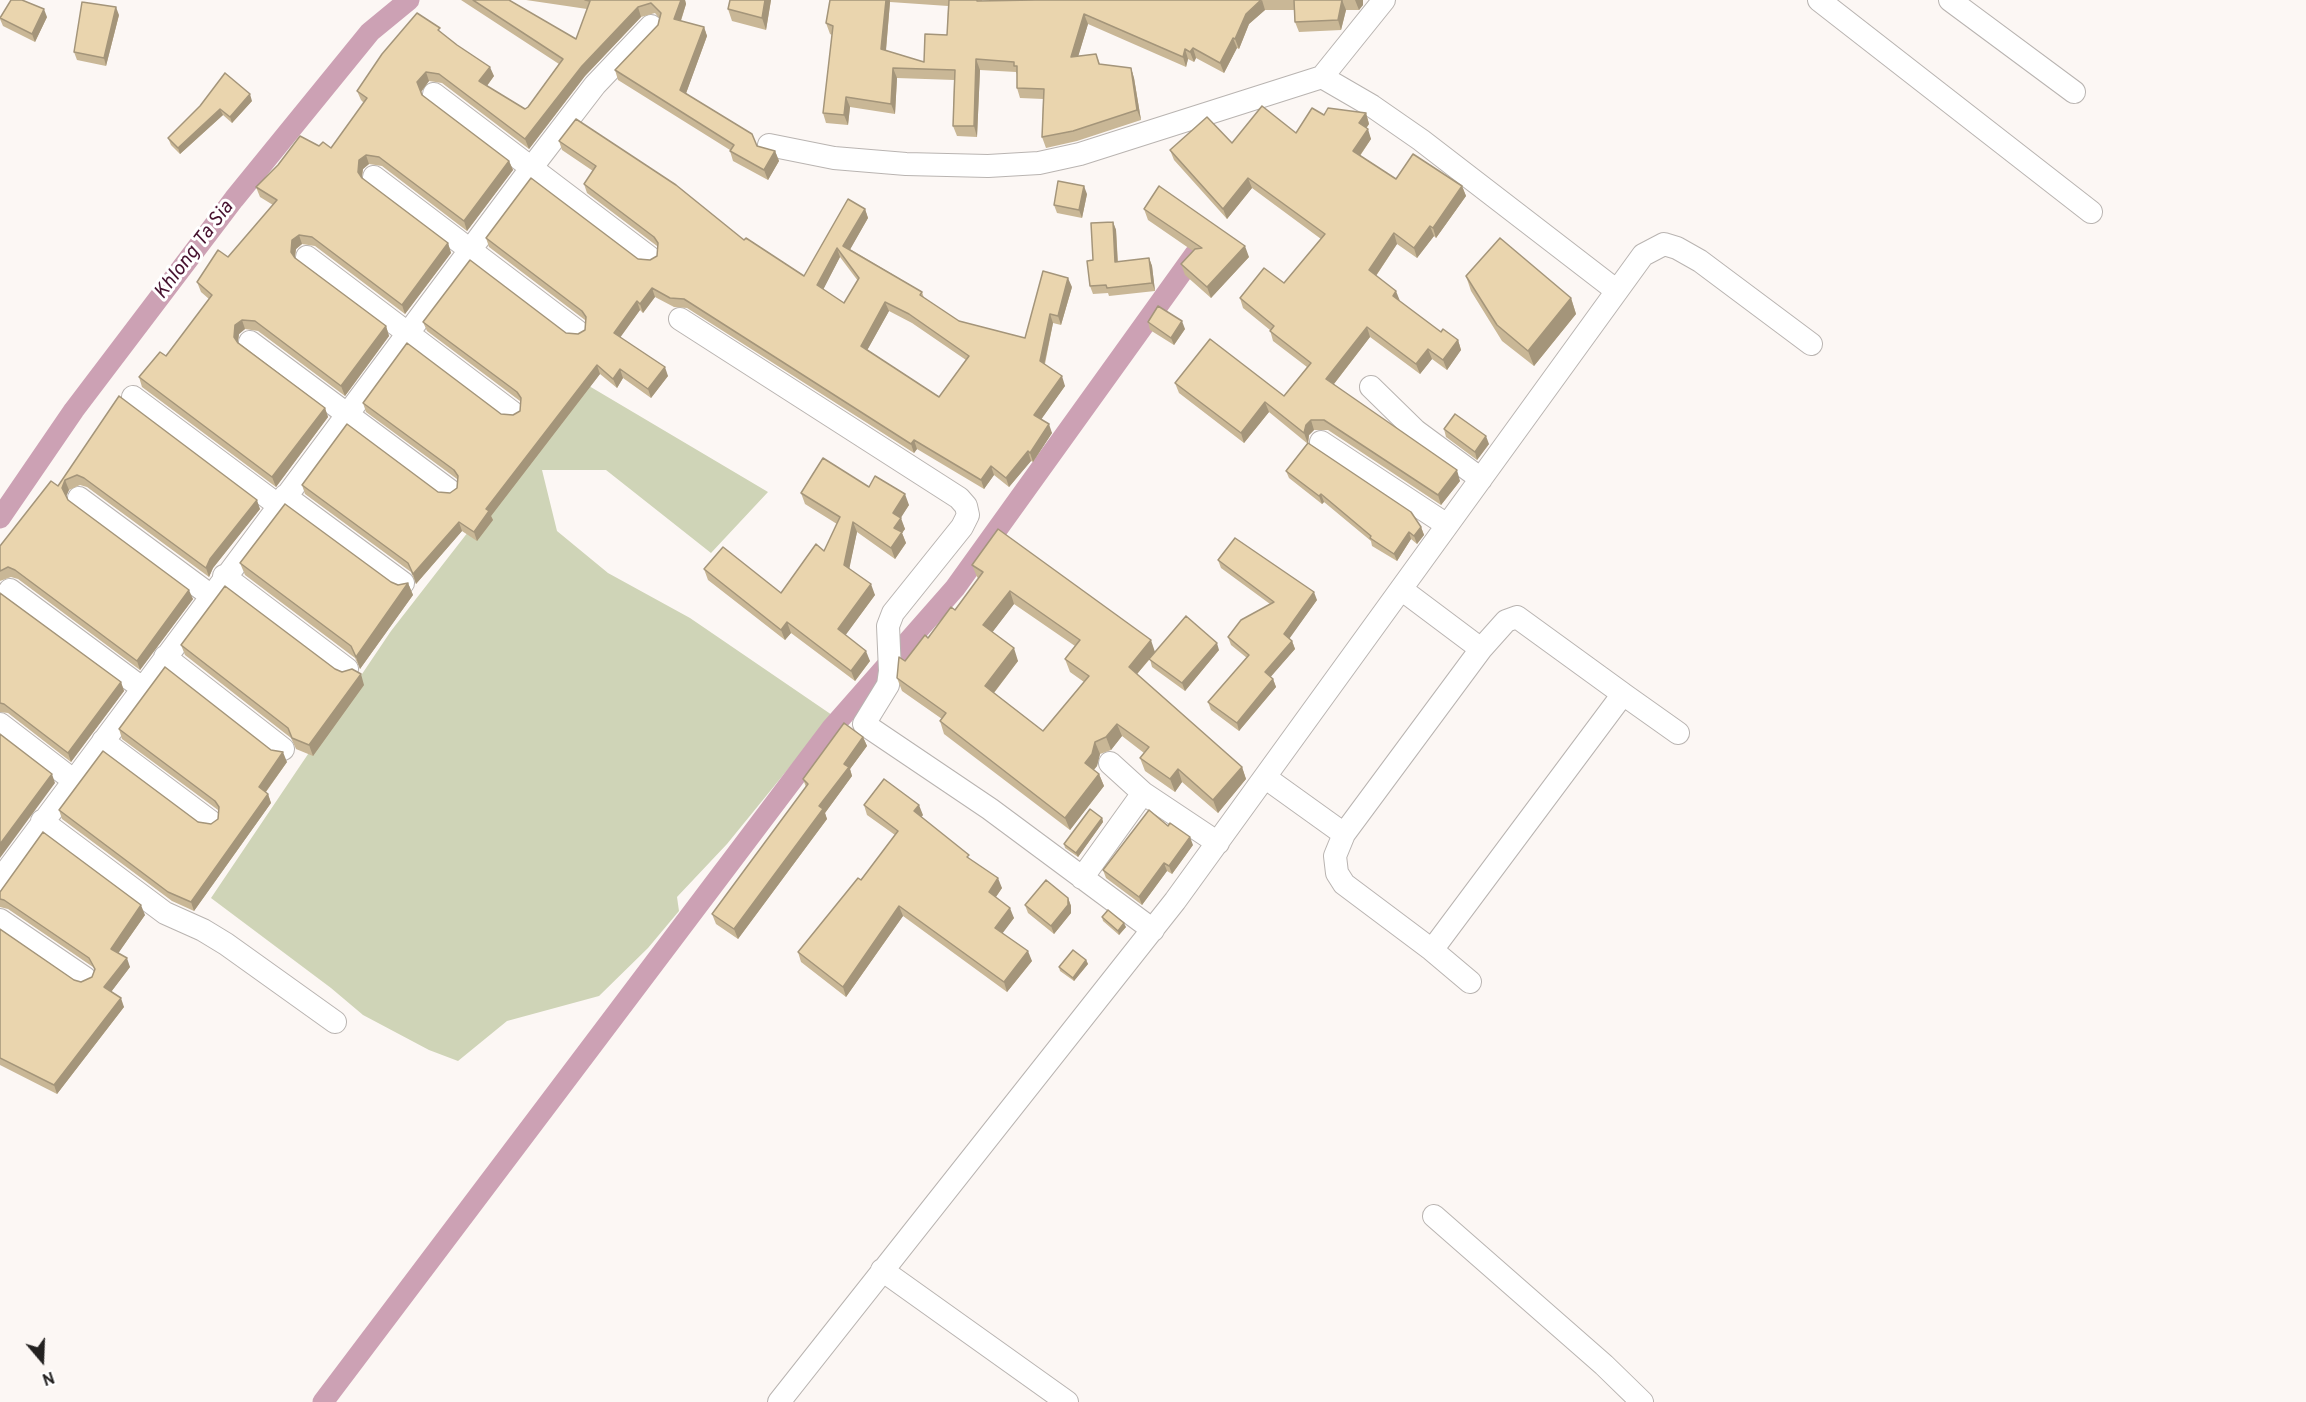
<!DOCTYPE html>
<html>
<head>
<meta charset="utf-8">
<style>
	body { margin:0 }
	#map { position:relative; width:2306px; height:1402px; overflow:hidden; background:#fcf7f4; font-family:Overpass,sans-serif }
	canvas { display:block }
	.north { position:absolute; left:12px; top:1330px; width:60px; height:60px; -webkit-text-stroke:4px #fff; paint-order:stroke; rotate:161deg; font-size:16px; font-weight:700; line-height:24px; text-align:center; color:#232120 }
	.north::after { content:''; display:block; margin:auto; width:21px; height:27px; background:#232120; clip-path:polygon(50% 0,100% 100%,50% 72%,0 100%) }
</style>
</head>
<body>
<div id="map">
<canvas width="2306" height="1402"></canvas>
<div class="north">N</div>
</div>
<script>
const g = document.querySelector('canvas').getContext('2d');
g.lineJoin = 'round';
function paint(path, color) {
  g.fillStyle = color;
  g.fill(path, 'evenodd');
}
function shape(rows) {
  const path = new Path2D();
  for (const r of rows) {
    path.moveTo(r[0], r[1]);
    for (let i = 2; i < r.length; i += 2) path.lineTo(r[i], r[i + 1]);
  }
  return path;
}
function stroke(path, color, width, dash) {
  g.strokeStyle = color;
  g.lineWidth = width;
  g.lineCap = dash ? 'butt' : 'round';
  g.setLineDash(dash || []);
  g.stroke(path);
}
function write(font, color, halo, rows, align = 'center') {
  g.font = font + ' Overpass,sans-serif';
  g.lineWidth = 6;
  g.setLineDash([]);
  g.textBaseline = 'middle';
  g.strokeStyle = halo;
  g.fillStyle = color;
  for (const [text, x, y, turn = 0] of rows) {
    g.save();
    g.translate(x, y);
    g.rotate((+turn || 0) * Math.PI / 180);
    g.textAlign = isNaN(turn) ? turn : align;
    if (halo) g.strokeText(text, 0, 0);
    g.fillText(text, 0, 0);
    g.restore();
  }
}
paint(shape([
	[584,383,768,492,711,553,606,470,542,470,557,531,608,573,690,618,832,715,727,844,677,897,679,911,648,948,599,996,507,1021,458,1061,429,1050,363,1015,331,988,211,898,391,631]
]), '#cfd4b7');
stroke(shape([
	[0,518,74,410,234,199,370,32,409,0],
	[323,1402,831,729,955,588,1195,254]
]), '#cca1b4', 21);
const minor = shape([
	[1384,0,1322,77,1372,106,1421,140,1617,291],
	[1819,0,2091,212],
	[1950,0,2074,92],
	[434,94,649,257],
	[769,145,834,158,906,164,988,166,1039,163,1080,154,1322,77],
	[374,177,577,331],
	[307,257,512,412],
	[680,319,959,498,966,506,968,515,962,527,893,613,888,626,890,671,888,685,864,724,990,809,1153,930],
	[250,342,449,490],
	[1371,387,1416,431,1481,479],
	[133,397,278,505],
	[1321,442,1447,525],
	[285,496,403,583],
	[79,498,210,595],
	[224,576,347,669],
	[1401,589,1481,649],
	[10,590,142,688],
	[1517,617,1623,694,1432,950,1344,884,1337,873,1335,856,1344,834,1481,649,1506,621,1517,617],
	[165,657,283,749],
	[1623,694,1678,733],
	[0,724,73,780],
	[103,741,210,821],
	[1110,763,1143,793,1218,843],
	[1266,778,1344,834],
	[42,821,165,913,203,930,226,944,335,1022],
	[1082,878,1143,793],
	[0,880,532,167,595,85,651,26],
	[0,920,85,978],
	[1432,950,1470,982],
	[1434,1216,1604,1365,1642,1402],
	[882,1270,1067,1402],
	[779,1402,1175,901,1643,255,1664,244,1677,248,1700,261,1811,344]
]);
stroke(minor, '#b9b4b1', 24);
stroke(minor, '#fff', 22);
paint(shape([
	[461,0,509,0,576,39,587,9,526,0,685,0,686,4,681,21,704,27,707,36,686,93,757,146,775,151,779,161,768,180,733,161,730,151,730,150,618,80,615,70,658,25,659,18,655,13,641,17,585,76,529,149,442,83,429,81,421,92,422,95,509,161,513,170,467,231,382,166,369,164,363,169,362,178,448,243,451,253,405,314,315,246,302,244,296,249,295,258,386,326,389,336,345,396,258,331,245,329,239,334,238,342,325,408,328,417,276,487,142,387,139,377,166,356,209,299,201,292,197,282,228,257,273,205,260,197,256,187,319,146,331,148,364,103,361,100,357,91,442,33,494,76,487,86,525,109,528,107,559,64],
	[730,0,771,0,766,30,732,21,728,9],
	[830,0,982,0,982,1,1035,0,1363,0,1363,5,1359,10,1346,10,1341,30,1299,32,1295,22,1294,10,1265,10,1249,24,1239,49,1237,48,1224,73,1196,58,1194,62,1188,59,1186,67,1088,24,1078,56,1096,54,1100,64,1131,68,1134,78,1141,120,1077,141,1046,148,1042,137,1043,99,1020,98,1017,88,1017,74,1016,72,980,70,977,137,957,136,953,126,954,80,897,78,895,114,850,107,848,125,826,123,823,113,832,35,830,34,826,23],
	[890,2,948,6,947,35,924,62,886,51],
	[119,15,106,66,77,60,74,52],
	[47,17,35,42,3,26,0,19],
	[252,101,232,123,223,115,180,154,171,145,168,138,200,106],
	[1366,113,1369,124,1366,128,1371,139,1360,156,1396,179,1462,186,1466,196,1436,238,1434,236,1417,258,1397,244,1376,276,1400,301,1441,332,1458,340,1461,350,1447,370,1432,359,1420,374,1370,337,1334,384,1460,481,1441,505,1328,430,1314,430,1309,435,1308,444,1269,412,1244,443,1179,393,1175,383,1284,396,1307,367,1273,341,1270,330,1243,308,1240,298,1284,283,1321,239,1252,188,1227,219,1174,160,1170,150,1232,143,1296,133,1324,115],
	[559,141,744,240,804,276,865,209,868,218,850,249,922,292,924,298,959,321,1025,338,1072,287,1061,325,1053,323,1045,364,1065,386,1041,419,1052,433,1033,462,1031,461,1009,487,994,475,984,489,917,449,914,453,687,308,674,307,655,297,643,313,640,310,620,337,668,376,651,398,623,378,617,388,600,374,491,516,493,520,477,541,462,531,416,584,411,572,305,494,302,485,438,492,450,493,457,488,457,479,366,412,363,403,513,415,520,411,520,401,427,331,423,322,566,333,578,334,585,330,585,320,489,247,486,238,650,260,657,256,657,246,587,193,584,184,593,171,562,150],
	[840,257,858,281,844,303,823,289],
	[889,311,912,323,966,360,939,397,867,350],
	[1087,194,1082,218,1057,213,1054,205],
	[1144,209,1249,257,1211,298,1185,275,1181,264,1193,251,1148,220],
	[1113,222,1116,230,1118,262,1149,258,1152,266,1155,291,1109,296,1108,293,1093,294,1090,286,1093,260],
	[1466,276,1571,298,1576,314,1534,366,1502,341,1471,291],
	[1148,322,1185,329,1174,345,1150,330],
	[119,396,260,509,213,568,209,577,87,487,80,485,69,490,66,496,68,500,193,599,140,670,18,579,11,577,0,581,0,546,58,486],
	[1444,429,1489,444,1477,460,1446,437],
	[1286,471,1421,527,1424,535,1417,544,1411,539,1397,561,1372,546,1371,541,1324,502,1322,504,1289,478],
	[869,487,909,505,900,518,905,529,902,533,906,543,895,559,857,532,849,568,875,595,845,635,870,661,855,681,791,633,785,640,708,580,704,569,781,593,824,551,837,524,805,504,801,493],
	[1218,560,1317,600,1289,638,1292,641,1295,649,1270,677,1273,679,1276,687,1239,731,1211,710,1208,702,1247,658,1231,645,1228,637,1270,604,1221,568],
	[240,563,391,582,398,585,408,583,413,595,360,669,355,658,245,575],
	[972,565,1155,652,1219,650,1185,691,1152,667,1150,659,1137,674,1242,767,1246,779,1218,813,1182,782,1175,792,1145,771,1140,758,1144,753,1122,736,1111,750,1100,754,1097,766,1094,770,1099,774,1104,786,1070,830,944,734,940,721,942,719,902,691,897,678,928,638,955,610,979,579,977,577],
	[1014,604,1075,646,1065,659,1070,672,1084,682,1043,731,994,693,1018,661,992,632],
	[0,593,121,682,124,691,71,762,8,713,0,712],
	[181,645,335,669,364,685,313,756,296,749,291,738,185,655],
	[119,729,287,762,266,792,268,794,271,803,194,911,172,901,62,819,59,810,211,824,218,819,218,810,122,739],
	[863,737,867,746,850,769,852,776,825,813,827,819,738,939,716,924,712,914,806,787,803,779],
	[864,805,923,815,921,817,1002,888,996,897,1014,918,1002,933,1032,961,1007,992,903,916,846,997,801,962,798,952,861,880,895,835,867,815],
	[1102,818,1103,822,1078,857,1065,848,1064,844],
	[1193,845,1172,874,1167,871,1142,905,1106,878,1103,870],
	[0,892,145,915,118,953,130,967,111,992,124,1007,57,1094,0,1065,0,929,74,980,81,982,92,977,95,971,93,967,8,909,0,907],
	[1068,898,1071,906,1071,913,1054,934,1028,913,1025,905],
	[1102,917,1126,927,1119,935,1103,921],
	[1086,960,1088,964,1074,981,1060,971,1059,967]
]), '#c9b796');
paint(shape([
	[681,0,685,0,686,4,678,29,674,19],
	[765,0,771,0,766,30,762,18],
	[886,0,890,0,890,2,885,60,881,49],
	[1262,0,1265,10,1249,24,1239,49,1235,39,1246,14],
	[1342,0,1346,10,1341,30,1338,20],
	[1355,0,1363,0,1363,5,1359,10],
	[116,7,119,15,106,66,104,58],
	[638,7,641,17,585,76,529,149,525,139,582,66],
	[44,9,47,17,35,42,32,34],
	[1084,14,1088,24,1075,67,1071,57],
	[704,27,707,36,684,99,680,90],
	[1233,38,1237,48,1224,73,1220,63],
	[1193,48,1196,58,1194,62,1190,52],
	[1185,49,1188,59,1186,67,1183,57],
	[976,59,980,70,977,137,974,126],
	[490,67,494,76,483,91,479,81],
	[893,68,897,78,895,114,891,104],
	[1131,68,1134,78,1141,120,1137,110],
	[426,72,429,81,421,92,417,82],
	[250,94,252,101,232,123,230,117],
	[846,97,850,107,848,125,844,115],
	[220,109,223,115,180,154,178,148],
	[1366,113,1369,124,1363,133,1359,123],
	[1368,129,1371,139,1356,161,1353,151],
	[775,151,779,161,768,180,764,170],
	[366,155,369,164,363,169,361,182,358,172,359,160],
	[509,161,513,170,467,231,464,221],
	[1248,178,1252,188,1227,219,1223,209],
	[1084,186,1087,194,1082,218,1079,210],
	[1462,186,1466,196,1436,238,1433,228],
	[865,209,868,218,847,255,843,246],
	[1113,222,1116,230,1118,270,1115,262],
	[1430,226,1434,236,1417,258,1414,248],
	[1394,233,1397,244,1373,280,1369,270],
	[299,235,302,244,296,249,294,262,291,252,292,240],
	[448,243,451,253,405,314,402,305],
	[1245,246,1249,257,1211,298,1207,287],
	[837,248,840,257,821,294,817,285],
	[1149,258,1152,266,1155,291,1152,283],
	[1068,278,1072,287,1061,325,1058,316],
	[652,288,655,297,643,313,640,304],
	[1396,291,1400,301,1393,296],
	[1571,298,1576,314,1534,366,1528,351],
	[637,301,640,310,617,342,614,333],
	[885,302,889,311,864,356,861,346],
	[1050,314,1053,323,1043,370,1040,361],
	[242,320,245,329,239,334,237,347,234,337,235,325],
	[1182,321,1185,329,1174,345,1171,338],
	[386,326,389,336,345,396,341,386],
	[1367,327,1370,337,1330,389,1326,379],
	[1458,340,1461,350,1447,370,1443,360],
	[1428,349,1432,359,1420,374,1416,364],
	[597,365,600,374,491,516,493,520,477,541,474,532,486,509],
	[665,367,668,376,651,398,648,389],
	[620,369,623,378,617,388,613,379],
	[1062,376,1065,386,1038,424,1034,415],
	[1265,402,1269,412,1244,443,1241,433],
	[325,408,328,417,276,487,272,477],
	[1311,420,1314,430,1309,435,1308,444,1304,433,1306,425],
	[1049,424,1052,433,1033,462,1030,453],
	[1486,436,1489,444,1477,460,1475,452],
	[914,440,917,449,914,453,911,444],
	[1028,451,1031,461,1009,487,1006,478],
	[991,466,994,475,984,489,981,480],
	[1457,470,1460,481,1441,505,1438,495],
	[65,480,69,490,66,497,62,488],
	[905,494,909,505,897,524,893,513],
	[1321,494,1324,502,1322,504,1319,496],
	[257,500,260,509,213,568,209,577,206,568,210,559],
	[901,518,905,529,902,533,906,543,895,559,891,548,894,528],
	[459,522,462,531,416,584,413,574],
	[853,522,857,532,848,575,844,565],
	[1421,527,1424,535,1417,544,1414,536],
	[1409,532,1411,539,1397,561,1394,554],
	[408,583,413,595,360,669,356,657],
	[871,584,875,595,842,640,838,629],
	[189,590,193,599,140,670,137,661],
	[1010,591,1014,604,988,638,983,625],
	[1314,592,1317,600,1287,642,1284,634],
	[787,622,791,633,785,640,781,630],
	[1151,640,1155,652,1133,679,1129,667],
	[1292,641,1295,649,1268,680,1265,672],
	[1217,643,1219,650,1185,691,1182,683],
	[1014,648,1018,661,989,699,985,686],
	[866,651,870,661,855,681,851,671],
	[361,674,364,685,313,756,309,745],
	[1273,679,1276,687,1239,731,1237,723],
	[121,682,124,691,71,762,68,753],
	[1117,724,1122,736,1111,750,1106,737],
	[863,737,867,746,850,769,852,776,825,813,827,819,738,939,734,929,819,806,844,764],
	[1095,742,1100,754,1097,766,1089,775,1085,763],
	[283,752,287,762,262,797,259,787],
	[1242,767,1246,779,1218,813,1213,800],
	[1178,769,1182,782,1175,792,1170,779],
	[52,774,55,783,0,858,0,844],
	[1099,774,1104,786,1070,830,1065,818],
	[268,794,271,803,194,911,191,902],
	[919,805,923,815,918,821,914,811],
	[1102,818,1103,822,1078,857,1076,853],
	[1190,837,1193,845,1172,874,1169,866],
	[1164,863,1167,871,1142,905,1139,897],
	[998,878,1002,888,993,901,989,892],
	[1068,898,1071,906,1071,913,1054,934,1051,926],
	[141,905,145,915,115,958,111,949],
	[899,906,903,916,846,997,843,987],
	[1010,908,1014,918,999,938,995,928],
	[1124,923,1126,927,1119,935,1118,931],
	[1028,951,1032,961,1007,992,1004,982],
	[127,958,130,967,108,996,104,987],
	[1086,960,1088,964,1074,981,1073,978],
	[121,998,124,1007,57,1094,54,1085]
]), '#a4957a');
const building = shape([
	[11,0,22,0,44,9,32,34,0,18,11,0],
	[473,0,509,0,576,39,590,1,585,0,681,0,674,19,704,27,680,90,752,134,757,146,775,151,764,170,730,151,734,145,615,70,658,25,661,13,651,3,638,7,582,66,525,139,439,74,426,72,417,82,422,95,509,161,464,221,379,157,366,155,359,160,358,172,362,178,448,243,402,305,312,237,299,235,292,240,291,252,295,258,386,326,341,386,255,321,242,320,235,325,234,337,238,343,325,408,272,477,139,377,160,352,166,356,212,295,197,282,218,250,228,257,277,200,256,187,278,165,300,136,319,146,323,142,331,148,367,98,357,91,382,54,417,13,440,28,438,30,457,45,490,67,479,81,525,109,528,107,563,59,473,0],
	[730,0,765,0,762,18,728,9,730,0],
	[830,0,886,0,881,49,924,62,925,34,947,35,949,0,977,0,977,1,1035,0,1261,0,1246,14,1235,39,1233,38,1220,63,1193,48,1190,52,1185,49,1183,57,1084,14,1071,57,1096,54,1099,64,1131,68,1137,110,1073,131,1042,137,1044,89,1017,88,1017,66,1014,66,1014,62,976,59,974,126,953,126,955,70,893,68,891,104,846,97,844,115,823,113,833,26,826,23,830,0],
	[1294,0,1342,0,1338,20,1295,22,1294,0],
	[82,2,116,7,104,58,74,52,82,2],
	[225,73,250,94,230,117,220,109,178,148,168,138,200,106,225,73],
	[1262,106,1296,133,1312,108,1324,115,1328,108,1366,113,1359,123,1368,129,1353,151,1396,179,1413,154,1462,186,1433,228,1430,226,1414,248,1394,233,1369,270,1396,291,1393,296,1441,332,1443,329,1458,340,1443,360,1428,349,1416,364,1367,327,1326,379,1457,470,1438,495,1324,420,1311,420,1306,425,1304,433,1265,402,1241,433,1175,383,1210,339,1284,396,1311,363,1270,331,1274,326,1240,298,1264,268,1284,283,1325,234,1248,178,1223,209,1170,150,1207,117,1232,143,1262,106],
	[576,119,676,185,744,240,746,238,804,276,848,199,865,209,843,246,922,292,920,295,959,321,1025,338,1043,271,1068,278,1058,316,1050,314,1040,361,1062,376,1034,415,1049,424,1030,453,1028,451,1006,478,991,466,981,480,914,440,911,444,684,299,670,298,652,288,640,304,637,301,614,333,665,367,648,389,620,369,613,379,597,365,486,509,489,511,474,532,459,522,413,574,408,563,302,485,347,424,438,492,450,493,457,488,458,476,454,470,363,403,407,343,501,414,513,415,520,411,521,398,517,392,423,322,470,260,566,333,578,334,585,330,586,317,582,311,486,238,531,178,638,259,650,260,657,256,658,243,654,237,584,184,596,166,559,141,576,119],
	[837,248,859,278,844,303,817,285,837,248],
	[885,302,909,314,969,356,939,397,861,346,885,302],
	[1058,181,1084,186,1079,210,1054,205,1058,181],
	[1159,186,1245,246,1207,287,1181,264,1195,249,1202,248,1144,209,1159,186],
	[1113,222,1115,262,1149,258,1152,283,1107,288,1106,285,1090,286,1087,261,1093,260,1091,223,1113,222],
	[1500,238,1571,298,1528,351,1497,325,1466,276,1500,238],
	[1158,306,1182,321,1171,338,1148,322,1158,306],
	[119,396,257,500,210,559,206,568,84,478,77,475,65,480,62,488,68,500,189,590,137,661,15,570,8,567,0,571,0,546,51,481,58,486,119,396],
	[1455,414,1486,436,1475,452,1444,429,1455,414],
	[1308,443,1411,512,1421,527,1414,536,1409,532,1394,554,1370,538,1371,536,1321,494,1319,496,1286,471,1308,443],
	[823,458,869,487,875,476,905,494,893,513,901,518,894,528,902,532,891,548,853,522,844,565,871,584,838,629,866,651,851,671,787,622,781,630,704,569,723,547,781,593,816,544,824,551,840,517,801,493,823,458],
	[285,504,391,582,398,585,408,583,356,657,351,646,240,563,285,504],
	[998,529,1151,640,1129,667,1242,767,1213,800,1178,769,1170,779,1140,758,1149,747,1117,724,1106,737,1095,742,1092,754,1085,763,1099,774,1065,818,940,721,946,713,897,678,899,657,905,661,925,635,928,638,951,607,955,610,983,572,972,565,998,529],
	[1010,591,1080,640,1065,659,1089,676,1043,731,985,686,1014,648,983,625,1010,591],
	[1235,538,1314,592,1284,634,1292,641,1265,672,1273,679,1237,723,1208,702,1249,655,1228,637,1241,620,1274,602,1218,560,1235,538],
	[225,586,335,669,342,672,352,669,361,674,309,745,292,738,288,728,181,645,225,586],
	[0,593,121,682,68,753,4,704,0,703,0,593],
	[1186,616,1217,643,1182,683,1149,659,1186,616],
	[165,667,271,750,283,752,259,787,268,794,191,902,168,892,59,810,103,751,198,822,211,824,218,819,219,807,215,801,119,729,165,667],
	[844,723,863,737,844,764,849,767,819,806,823,809,734,929,712,914,808,784,803,779,844,723],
	[0,734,52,774,0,844,0,734],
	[884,779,919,805,914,811,969,855,967,857,998,878,989,892,1010,908,995,928,1028,951,1004,982,899,906,843,987,798,952,858,878,861,880,898,831,864,805,884,779],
	[1090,809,1102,818,1076,853,1064,844,1090,809],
	[1149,810,1168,826,1170,823,1190,837,1169,866,1164,863,1139,897,1103,870,1149,810],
	[43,832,141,905,111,949,127,958,104,987,121,998,54,1085,0,1058,0,929,74,980,81,982,92,977,95,969,89,958,4,900,0,899,0,892,43,832],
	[1046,880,1068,898,1068,905,1051,926,1025,905,1046,880],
	[1108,910,1124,923,1118,931,1102,917,1108,910],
	[1073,950,1086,960,1073,978,1059,967,1073,950]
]);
paint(building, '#ead5ae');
stroke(building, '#a4957a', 1.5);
write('italic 20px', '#471330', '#fff', [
	["Khlong Ta Sia",195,251,-53]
]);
</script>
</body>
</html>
